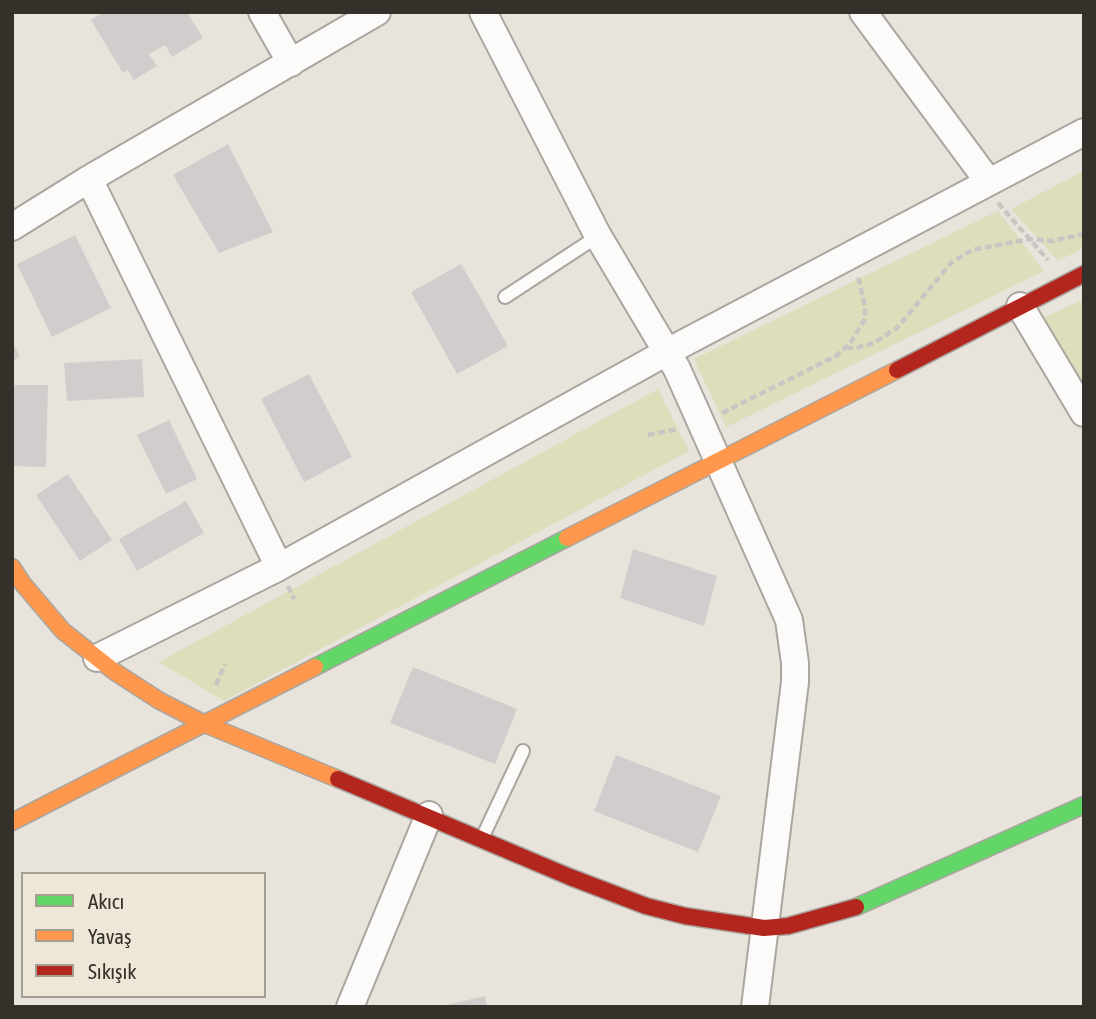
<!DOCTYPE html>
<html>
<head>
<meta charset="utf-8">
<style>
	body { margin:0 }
	#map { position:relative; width:1096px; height:1019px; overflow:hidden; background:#e8e4dc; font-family:"Asap Condensed",sans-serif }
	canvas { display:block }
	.frame { position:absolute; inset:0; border:14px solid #34312b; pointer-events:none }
	.legend { position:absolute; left:21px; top:872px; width:245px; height:126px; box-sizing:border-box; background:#eee6d6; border:2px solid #a49e92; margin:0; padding:9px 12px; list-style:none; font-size:21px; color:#34312b }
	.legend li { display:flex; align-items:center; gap:14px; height:35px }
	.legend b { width:35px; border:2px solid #a49e92 }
</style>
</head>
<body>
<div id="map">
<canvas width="1096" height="1019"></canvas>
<div class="frame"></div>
<ul class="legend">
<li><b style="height:9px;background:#63d668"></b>Akıcı</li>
<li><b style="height:9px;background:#ff974d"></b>Yavaş</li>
<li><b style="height:9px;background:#b3261e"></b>Sıkışık</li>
</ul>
</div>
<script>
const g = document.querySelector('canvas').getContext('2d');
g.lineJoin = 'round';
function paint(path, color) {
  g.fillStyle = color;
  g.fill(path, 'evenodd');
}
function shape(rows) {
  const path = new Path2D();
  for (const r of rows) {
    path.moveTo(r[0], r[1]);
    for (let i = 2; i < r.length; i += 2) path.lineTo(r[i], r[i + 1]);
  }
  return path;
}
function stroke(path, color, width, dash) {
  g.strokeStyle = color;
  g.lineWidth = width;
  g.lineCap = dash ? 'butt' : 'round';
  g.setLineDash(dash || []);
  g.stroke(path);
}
paint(shape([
	[1084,171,1084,248,1058,261,1011,209],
	[998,211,1044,271,726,427,694,359],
	[1080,301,1084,305,1084,390,1043,318],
	[658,389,689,451,224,701,159,662]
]), '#deddbc');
paint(shape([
	[104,12,187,12,203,38,172,57,165,45,149,54,157,66,134,80,128,70,123,73,91,20],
	[228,144,273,232,219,253,173,175],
	[75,235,111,308,52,337,17,264],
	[461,264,508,346,457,374,411,292],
	[12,341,20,357,12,361],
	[142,359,144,397,67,401,64,363],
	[309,374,352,457,304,482,261,399],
	[12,385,48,385,46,467,12,466],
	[169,420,197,479,166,494,137,435],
	[68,474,112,540,80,561,36,495],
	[186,501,204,533,137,571,119,539],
	[633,549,717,576,704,626,620,598],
	[413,667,517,709,495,764,390,723],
	[616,755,721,796,698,852,594,811],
	[485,996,487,1007,442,1007,442,1006]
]), '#d1cdcd');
const lane = shape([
	[505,297,598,236],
	[484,834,523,751]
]);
const street = shape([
	[262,12,291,63],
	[483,12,598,236,677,369,789,620,795,663,795,682,755,1007],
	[863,12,988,181],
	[89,179,279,567],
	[12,227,89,179,377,12],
	[1020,306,1084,413],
	[97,658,279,567,667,352,1084,132],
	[350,1007,429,815]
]);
const fast = shape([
	[315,667,567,538],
	[856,907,1084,805]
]);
const slow = shape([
	[567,538,897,370],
	[12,567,23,584,63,631,115,672,160,701,205,724,338,779],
	[12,822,315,667]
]);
const jam = shape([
	[897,370,1084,274],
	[338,779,570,877,646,906,685,916,764,928,788,926,856,907]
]);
stroke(lane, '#a9a6a0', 16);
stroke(street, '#a9a6a0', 30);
stroke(fast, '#a9a6a0', 19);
stroke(slow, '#a9a6a0', 19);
stroke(jam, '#a9a6a0', 19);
stroke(shape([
	[998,203,1048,260],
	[846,348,856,348,874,343,898,327,951,263,972,250,1030,239,1052,241,1084,234],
	[722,413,836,356,851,342,865,319,865,306,858,276],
	[648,435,678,429],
	[288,586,294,599],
	[216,685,225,664]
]), '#c8c6c3', 4.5, [7, 3.5]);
stroke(lane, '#fcfbfa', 12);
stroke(street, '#fcfbfa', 26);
stroke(fast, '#63d668', 16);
stroke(slow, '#ff974d', 16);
stroke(jam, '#b3261e', 16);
</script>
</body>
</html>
